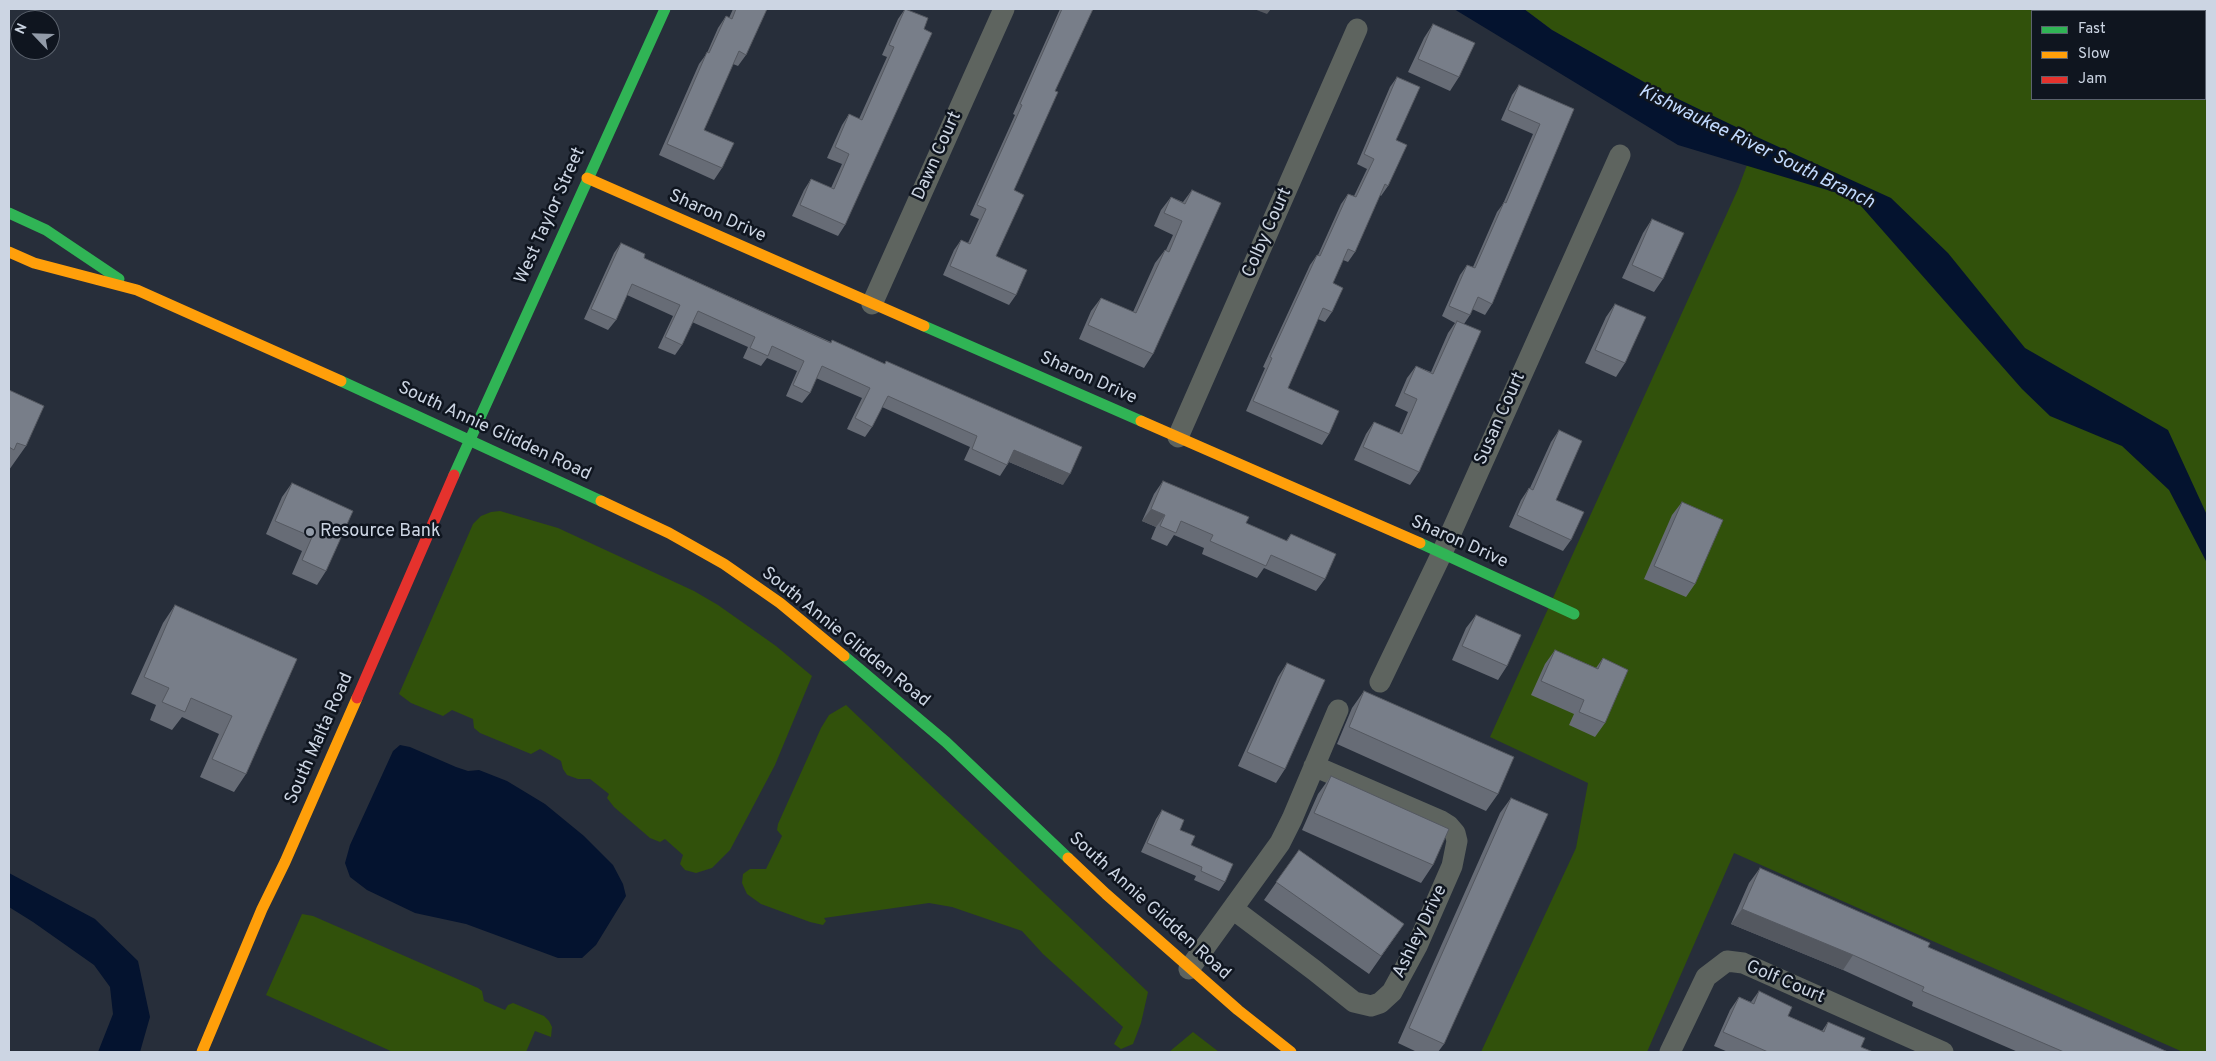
<!DOCTYPE html>
<html>
<head>
<meta charset="utf-8">
<style>
	body { margin:0 }
	#map { position:relative; width:2216px; height:1061px; overflow:hidden; background:#272e3a; font-family:Overpass,sans-serif }
	canvas { display:block }
	.frame { position:absolute; inset:0; border:10px solid #ccd5e3; pointer-events:none }
	.legend { position:absolute; left:2031px; top:10px; width:175px; height:90px; box-sizing:border-box; background:#0f151f; border:1px solid #5b626d; margin:0; padding:6px 9px; list-style:none; font-size:15px; color:#ccd5e3 }
	.legend li { display:flex; align-items:center; gap:10px; height:25px }
	.legend b { width:25px; border:1px solid #5b626d }
	.north { position:absolute; left:10px; top:10px; width:50px; height:50px; box-sizing:border-box; background:#0f151f; border:1px solid #5b626d; border-radius:50%; rotate:294deg; font-size:14px; font-weight:700; line-height:20px; text-align:center; color:#ccd5e3 }
	.north::after { content:''; display:block; margin:auto; width:18px; height:22px; background:#929ba8; clip-path:polygon(50% 0,100% 100%,50% 72%,0 100%) }
</style>
</head>
<body>
<div id="map">
<canvas width="2216" height="1061"></canvas>
<div class="frame"></div>
<ul class="legend">
<li><b style="height:6px;background:#30b455"></b>Fast</li>
<li><b style="height:6px;background:#ff9f0a"></b>Slow</li>
<li><b style="height:6px;background:#e5322d"></b>Jam</li>
</ul>
<div class="north">N</div>
</div>
<script>
const g = document.querySelector('canvas').getContext('2d');
g.lineJoin = 'round';
function paint(path, color) {
  g.fillStyle = color;
  g.fill(path, 'evenodd');
}
function shape(rows) {
  const path = new Path2D();
  for (const r of rows) {
    path.moveTo(r[0], r[1]);
    for (let i = 2; i < r.length; i += 2) path.lineTo(r[i], r[i + 1]);
  }
  return path;
}
function stroke(path, color, width, dash) {
  g.strokeStyle = color;
  g.lineWidth = width;
  g.lineCap = dash ? 'butt' : 'round';
  g.setLineDash(dash || []);
  g.stroke(path);
}
function write(font, color, halo, rows, align = 'center') {
  g.font = font + ' Overpass,sans-serif';
  g.lineWidth = 5;
  g.setLineDash([]);
  g.textBaseline = 'middle';
  g.strokeStyle = halo;
  g.fillStyle = color;
  for (const [text, x, y, turn = 0] of rows) {
    g.save();
    g.translate(x, y);
    g.rotate((+turn || 0) * Math.PI / 180);
    g.textAlign = isNaN(turn) ? turn : align;
    if (halo) g.strokeText(text, 0, 0);
    g.fillText(text, 0, 0);
    g.restore();
  }
}
paint(shape([
	[1524,9,2207,9,2207,1052,2183,1052,1734,853,1647,1052,1481,1052,1576,848,1588,783,1490,737,1738,189,1757,138,1651,86,1552,30],
	[2032,11,2205,11,2205,99,2032,99],
	[500,511,558,528,694,591,718,605,776,646,812,676,775,765,730,850,712,868,696,873,685,870,680,864,683,855,665,839,660,842,650,838,614,807,607,798,609,794,590,779,578,779,567,775,563,769,561,761,540,749,531,754,480,733,474,728,473,719,452,710,443,716,433,712,411,703,399,694,473,524,481,516,491,512],
	[846,705,1148,992,1141,1023,1133,1044,1121,1049,1114,1044,1123,1027,1043,954,1022,931,952,907,929,903,824,918,826,921,823,925,810,922,761,904,747,894,742,883,743,874,750,869,766,869,782,836,777,830,778,824,821,728,829,715],
	[302,914,313,916,478,988,482,991,484,1001,505,1010,508,1005,513,1003,544,1016,549,1021,552,1027,551,1037,535,1031,526,1052,393,1052,266,995],
	[1193,1032,1219,1052,1169,1052]
]), '#31510b');
paint(shape([
	[1454,9,1524,9,1552,30,1651,86,1757,137,1891,198,1948,253,2025,348,2168,430,2207,515,2207,563,2169,490,2122,446,2050,416,2022,389,1854,198,1678,145],
	[400,745,410,747,456,767,468,771,479,770,507,781,545,804,584,836,613,865,623,884,626,896,596,945,582,958,558,958,466,924,415,913,367,890,350,877,345,863,350,845,393,751],
	[9,873,95,919,138,961,150,1017,140,1052,98,1052,113,1014,110,987,94,965,33,922,9,907]
]), '#04132f');
stroke(shape([
	[872,304,1004,9],
	[1178,437,1357,29],
	[1380,682,1442,553,1620,155],
	[1233,909,1314,970,1354,1002,1371,1006,1380,1003,1392,992,1417,946,1452,866,1457,841,1455,833,1449,826,1441,821,1314,766],
	[1189,969,1280,843,1292,819,1338,710],
	[1670,1052,1706,977,1727,961,1743,963,1943,1052]
]), '#5e645f', 21);
stroke(shape([
	[9,213,46,230,119,279],
	[924,326,1141,421],
	[341,381,601,501],
	[454,475,665,9],
	[1420,543,1574,614],
	[844,656,946,742,1068,858]
]), '#30b455', 11);
stroke(shape([
	[587,178,924,326],
	[9,252,34,263,137,290,341,381],
	[1141,421,1420,543],
	[601,501,669,533,724,564,780,603,844,656],
	[1068,858,1106,894,1238,1010,1291,1052],
	[202,1052,262,909,285,862,357,698]
]), '#ff9f0a', 11);
stroke(shape([
	[357,698,454,475]
]), '#e5322d', 11);
paint(shape([
	[733,9,767,9,746,55,738,66,733,64,704,130,722,168,714,180,659,155,699,64,707,53,718,28,726,16,729,18],
	[905,9,924,29,845,225,838,236,792,216,804,190,811,179,831,188,842,164,827,158,842,125,849,114,859,119,887,57,882,55,898,19],
	[1060,9,1093,9,1055,91,1014,190,996,256,1016,295,1009,305,943,275,954,250,961,240,968,243,979,219,970,215,1015,115,1013,114],
	[1433,24,1459,77,1450,91,1408,72,1424,38],
	[1397,77,1396,140,1388,186,1381,196,1380,195,1355,252,1348,262,1343,260,1333,283,1332,312,1325,322,1318,319,1288,388,1329,434,1322,445,1246,411,1265,368,1263,367,1310,265,1317,255,1318,255,1341,204,1348,194,1354,196,1367,169,1357,164,1390,87],
	[1519,85,1574,109,1492,304,1485,315,1472,309,1470,315,1464,324,1419,472,1410,485,1354,460,1366,434,1374,422,1399,433,1408,412,1395,406,1407,378,1416,366,1431,372,1448,333,1455,323,1442,316,1460,275,1467,265,1473,267,1497,212,1503,204,1533,134,1501,120,1512,95],
	[1192,190,1153,354,1144,368,1079,339,1091,311,1101,298,1133,312,1155,263,1165,250,1166,250,1173,235,1154,226,1161,210,1171,197,1183,202],
	[1652,219,1663,279,1654,292,1622,278,1643,233],
	[621,243,644,258,831,342,832,340,885,364,886,361,1063,485,1009,462,1000,476,964,460,970,447,882,407,872,427,865,437,847,429,862,398,816,378,810,393,802,403,786,396,797,371,767,358,761,366,743,358,748,347,692,322,682,345,675,355,658,348,673,316,627,295,616,320,608,330,584,319,614,253],
	[1615,304,1625,363,1616,377,1585,363,1606,317],
	[9,390,26,446,9,470],
	[1559,430,1556,500,1571,540,1563,551,1509,527,1521,500,1529,488,1530,488,1551,442],
	[1163,481,1246,523,1286,541,1291,534,1325,579,1316,591,1264,568,1257,578,1202,554,1204,548,1174,535,1167,546,1151,539,1156,527,1142,521,1154,494],
	[292,483,326,571,317,585,292,574,302,551,266,534,282,497],
	[1682,502,1695,584,1686,597,1644,579,1672,515],
	[175,605,297,659,246,774,234,792,200,777,219,734,182,717,172,730,150,720,156,705,131,694,163,623],
	[1476,615,1507,666,1498,680,1452,660,1466,628],
	[1555,650,1596,668,1603,658,1605,723,1595,737,1569,725,1574,714,1531,695,1545,664],
	[1287,663,1285,769,1276,783,1238,766,1278,677],
	[1364,691,1498,794,1486,811,1337,744,1352,708],
	[1331,776,1433,865,1421,883,1302,830,1318,794],
	[1511,798,1444,1044,1438,1052,1417,1052,1398,1043,1500,813],
	[1162,810,1180,830,1191,845,1225,882,1219,891,1194,880,1196,876,1141,852,1156,819],
	[1299,850,1404,924,1369,974,1264,900],
	[1760,868,1928,947,2168,1052,2018,1052,1912,1006,1913,1002,1843,970,1731,924,1749,883],
	[1759,991,1788,1016,1822,1031,1828,1022,1861,1047,1873,1052,1728,1052,1714,1046,1730,1010,1739,997,1751,1002]
]), '#676c76');
paint(shape([
	[1254,9,1271,9,1267,14],
	[1014,450,1070,474,1063,485,1007,461],
	[1151,509,1165,515,1156,527,1142,521],
	[1742,909,1853,955,1843,970,1731,924]
]), '#545860');
const building = shape([
	[736,9,767,9,746,55,739,51,704,130,734,143,722,168,667,144,707,52,709,53,726,16,732,19,736,9],
	[905,9,928,18,924,29,932,33,845,225,800,205,811,179,834,189,849,154,835,147,849,114,862,120,894,47,889,45,905,9],
	[1062,9,1093,9,1055,91,1058,92,1014,190,1024,195,996,256,1027,270,1016,295,950,266,961,240,970,244,986,209,977,205,1022,105,1020,104,1062,9],
	[1433,24,1475,43,1459,77,1418,59,1433,24],
	[1397,77,1420,87,1396,140,1407,145,1388,186,1385,184,1355,252,1348,249,1333,283,1343,288,1332,312,1323,308,1288,388,1339,411,1329,434,1253,401,1272,358,1270,357,1317,255,1320,256,1348,194,1356,197,1374,159,1364,154,1397,77],
	[1519,85,1574,109,1492,304,1478,297,1470,315,1449,306,1467,265,1475,268,1504,202,1506,203,1540,124,1508,110,1519,85],
	[1192,190,1221,203,1153,354,1088,325,1101,298,1136,313,1165,250,1169,252,1182,221,1164,213,1171,197,1185,204,1192,190],
	[1652,219,1684,233,1663,279,1632,265,1652,219],
	[621,243,645,254,644,258,831,343,832,340,885,364,886,361,1082,447,1070,474,1014,450,1007,465,972,449,977,436,888,396,872,427,855,418,870,388,822,366,810,393,793,385,804,361,772,346,768,356,750,348,755,337,698,311,682,345,665,337,680,305,632,284,616,320,591,309,621,243],
	[1615,304,1646,317,1625,363,1595,350,1615,304],
	[1457,321,1481,331,1419,472,1363,447,1374,422,1402,434,1417,399,1404,393,1416,366,1433,374,1457,321],
	[9,390,44,406,26,446,17,443,14,450,9,447,9,390],
	[1559,430,1582,441,1556,500,1584,512,1571,540,1517,515,1529,488,1533,490,1559,430],
	[1163,481,1249,517,1246,523,1287,541,1291,534,1336,554,1325,579,1271,555,1266,566,1210,541,1213,535,1181,521,1176,533,1160,526,1165,515,1151,509,1163,481],
	[292,483,353,511,326,571,302,560,312,537,275,521,292,483],
	[1682,502,1723,520,1695,584,1654,566,1682,502],
	[175,605,297,659,246,774,212,759,232,716,191,698,185,712,162,702,169,688,144,677,175,605],
	[1476,615,1521,635,1507,666,1462,646,1476,615],
	[1555,650,1598,669,1603,658,1628,670,1605,723,1579,712,1584,700,1541,681,1555,650],
	[1287,663,1325,680,1285,769,1247,752,1287,663],
	[1364,691,1514,757,1498,794,1349,727,1364,691],
	[1331,776,1449,829,1433,865,1314,813,1331,776],
	[1511,798,1548,814,1444,1044,1409,1028,1511,798],
	[1162,810,1184,820,1180,830,1195,836,1191,845,1233,864,1225,882,1201,871,1202,867,1147,843,1162,810],
	[1299,850,1404,924,1381,956,1276,882,1299,850],
	[1760,868,1930,943,1928,947,2168,1052,2064,1052,1922,991,1924,987,1853,955,1742,909,1760,868],
	[1759,991,1792,1007,1788,1016,1824,1032,1828,1022,1865,1038,1861,1047,1873,1052,1768,1052,1723,1032,1739,997,1754,1004,1759,991]
]);
paint(building, '#787e89');
stroke(building, '#545860', 1);
for (const [x, y, r, color] of [
	[310,532,5,"#929ba8"]
]) {
  const dot = new Path2D();
  dot.arc(x, y, r, 0, 2 * Math.PI);
  g.fillStyle = color;
  g.fill(dot);
  stroke(dot, '#0f151f', 2);
}
write('18px', '#ccd5e3', '#0f151f', [
	["Dawn Court",938,156,-66],
	["West Taylor Street",551,216,-66],
	["Sharon Drive",717,217,24],
	["Colby Court",1268,233,-66],
	["Sharon Drive",1088,379,24],
	["Susan Court",1501,419,-66],
	["South Annie Glidden Road",494,432,25],
	["Sharon Drive",1459,543,24],
	["South Annie Glidden Road",845,638,39],
	["South Malta Road",320,739,-66],
	["South Annie Glidden Road",1149,907,42],
	["Ashley Drive",1421,932,-64],
	["Golf Court",1785,983,23]
]);
write('18px', '#ccd5e3', '#0f151f', [
	["Resource Bank",320,532]
], 'left');
write('italic 19px', '#c2dafe', '#0f151f', [
	["Kishwaukee River South Branch",1756,148,26]
]);
</script>
</body>
</html>
